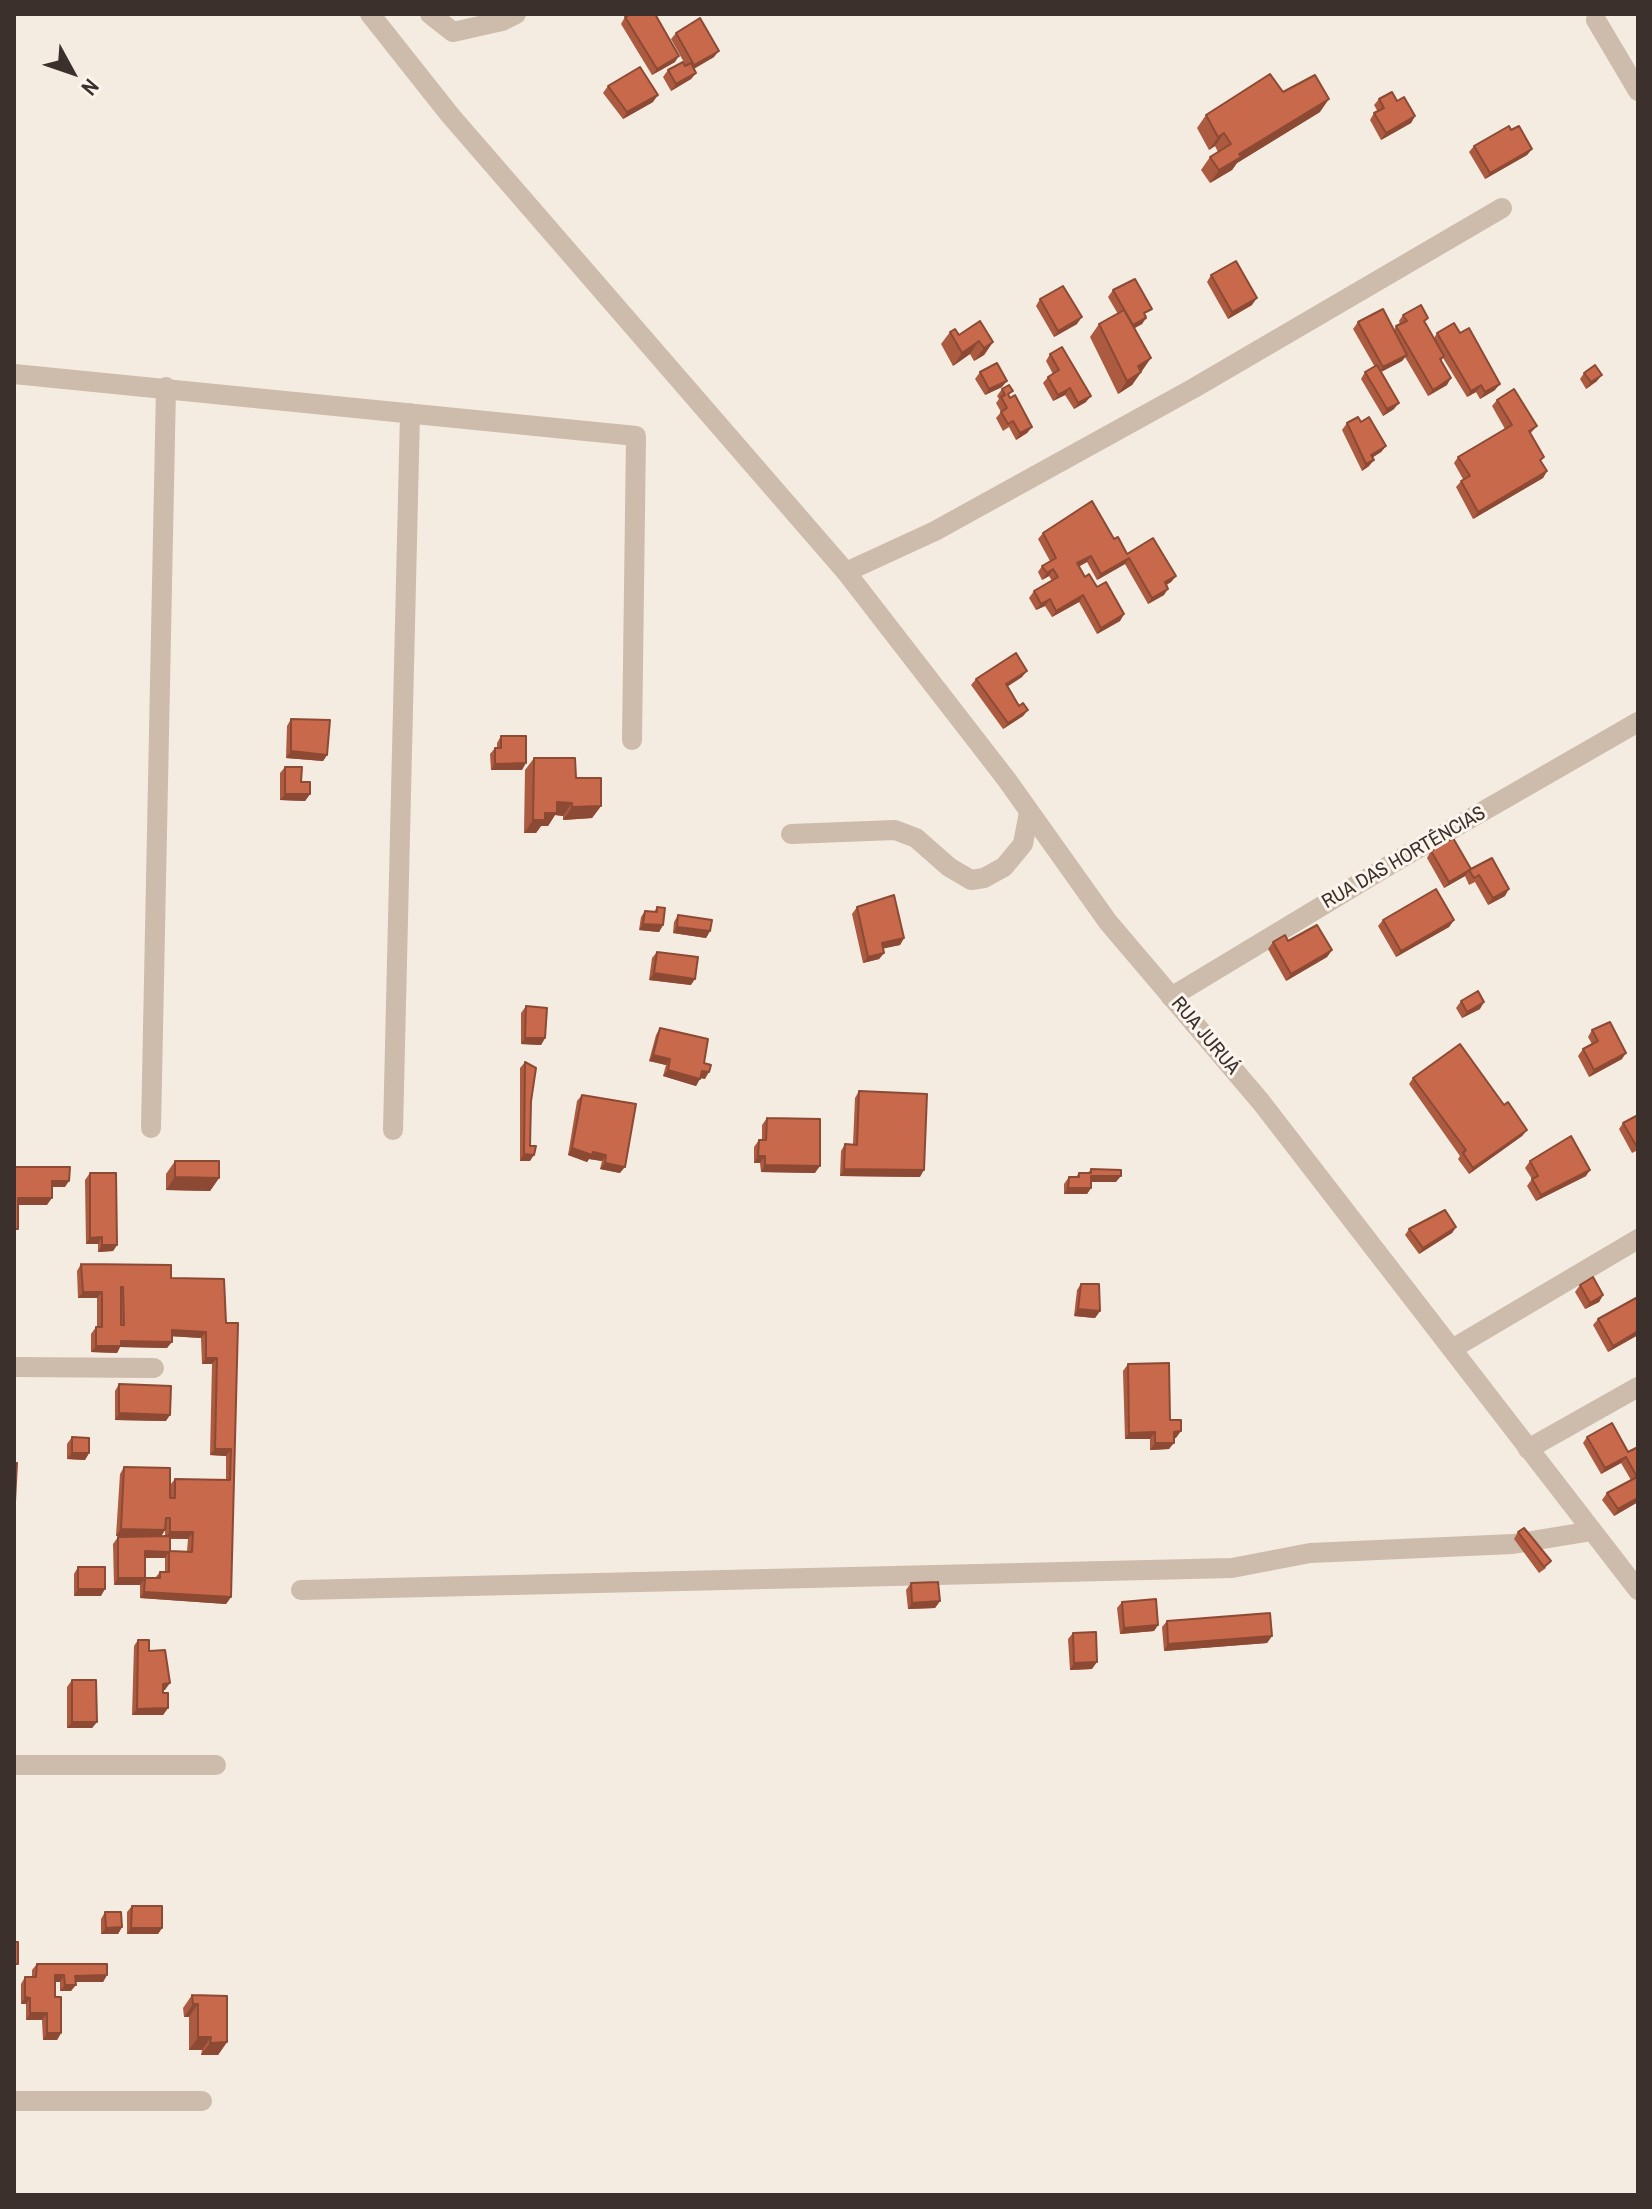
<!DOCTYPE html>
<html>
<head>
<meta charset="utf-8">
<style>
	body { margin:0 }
	#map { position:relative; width:1652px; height:2209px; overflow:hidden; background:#f4ebe1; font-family:"Archivo Narrow",sans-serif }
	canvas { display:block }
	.frame { position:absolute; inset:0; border:16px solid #3b302b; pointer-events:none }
	.north { position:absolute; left:32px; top:32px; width:80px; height:80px; -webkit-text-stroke:6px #fbf5ee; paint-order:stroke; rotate:130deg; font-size:22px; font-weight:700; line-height:32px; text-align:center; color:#3b302b }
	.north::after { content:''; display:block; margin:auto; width:28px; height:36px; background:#3b302b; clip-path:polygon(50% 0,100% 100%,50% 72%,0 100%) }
</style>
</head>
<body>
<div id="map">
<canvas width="1652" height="2209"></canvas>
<div class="frame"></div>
<div class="north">N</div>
</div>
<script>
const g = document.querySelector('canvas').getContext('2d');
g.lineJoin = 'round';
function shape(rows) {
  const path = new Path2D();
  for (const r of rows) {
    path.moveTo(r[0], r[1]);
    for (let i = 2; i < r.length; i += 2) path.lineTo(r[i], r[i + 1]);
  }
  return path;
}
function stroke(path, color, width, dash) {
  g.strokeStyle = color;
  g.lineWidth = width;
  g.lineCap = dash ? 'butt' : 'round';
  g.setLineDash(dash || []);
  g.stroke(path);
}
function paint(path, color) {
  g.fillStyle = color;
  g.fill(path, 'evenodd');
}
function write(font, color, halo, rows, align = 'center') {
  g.font = font + ' "Archivo Narrow",sans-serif';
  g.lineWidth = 6;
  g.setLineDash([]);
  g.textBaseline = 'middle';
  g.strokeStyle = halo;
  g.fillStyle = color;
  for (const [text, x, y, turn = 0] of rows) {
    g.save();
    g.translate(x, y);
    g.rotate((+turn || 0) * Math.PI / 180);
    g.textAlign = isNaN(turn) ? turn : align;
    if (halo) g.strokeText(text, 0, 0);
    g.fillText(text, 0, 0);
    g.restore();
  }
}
stroke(shape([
	[430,14,453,32,502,21,516,14],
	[1596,20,1638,91],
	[14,374,636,436,632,740],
	[846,572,935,531,1194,388,1502,208],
	[791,834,895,830,916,838,949,867,971,880,984,878,1004,867,1023,844,1029,812],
	[1171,997,1393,863,1638,722],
	[151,1128,166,387],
	[393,1130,410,413],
	[1452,1349,1638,1239],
	[14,1367,154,1368],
	[1528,1449,1638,1387],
	[301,1590,1232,1568,1310,1553,1513,1544,1592,1531],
	[14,1765,216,1765],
	[14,2101,202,2101]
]), '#cdbbac', 20);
stroke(shape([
	[370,14,450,115,846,572,1007,780,1108,922,1261,1102,1638,1590]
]), '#cdbbac', 20);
paint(shape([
	[625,17,675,62,652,75,621,24],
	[676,33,714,57,694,69,696,73,691,79,671,91,663,77,668,70,686,66,671,39],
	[608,86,653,102,623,119,603,93],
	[1283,92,1320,112,1237,163,1232,170,1210,183,1201,170,1210,157,1218,152,1215,146,1209,150,1197,128,1206,115],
	[1379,99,1397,101,1415,116,1411,123,1381,140,1370,120,1374,113,1378,112,1374,105],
	[1511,130,1532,149,1527,155,1485,179,1469,152,1474,146],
	[1211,275,1252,305,1228,319,1207,282],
	[1113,290,1147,316,1142,324,1134,328,1142,371,1132,385,1118,394,1090,337,1099,324,1118,314,1108,297],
	[1040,299,1077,324,1054,337,1036,306],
	[1403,315,1425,323,1434,338,1437,333,1495,390,1480,399,1476,392,1467,397,1443,358,1441,361,1447,385,1428,396,1405,357,1402,361,1381,372,1394,409,1383,416,1361,379,1365,372,1375,367,1353,329,1358,322,1394,330,1396,326,1400,324,1399,321],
	[950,332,959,335,993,342,984,355,974,361,970,354,953,366,941,344],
	[1050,354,1086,402,1074,409,1065,395,1053,401,1043,383,1048,377,1053,374,1046,361],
	[980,372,1002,387,985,395,975,379],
	[1584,373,1597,381,1586,389,1580,379],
	[1002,389,1009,396,1032,427,1027,433,1016,440,1009,427,1003,431,996,418,1001,412,996,403,999,399,997,396],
	[1497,400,1537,426,1530,434,1541,461,1547,471,1543,478,1473,519,1456,487,1463,479,1454,463,1458,457,1505,429,1492,406],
	[1361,422,1386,446,1381,452,1372,458,1369,466,1362,471,1342,430,1347,423],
	[1043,533,1114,539,1127,554,1176,576,1171,582,1166,585,1164,595,1148,604,1125,564,1097,580,1087,562,1079,566,1085,577,1124,614,1120,621,1097,634,1079,602,1052,617,1045,606,1036,610,1029,598,1034,591,1052,581,1049,576,1042,580,1038,572,1042,566,1050,561,1038,539],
	[1022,677,1007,687,1019,706,1028,710,1023,716,1003,729,971,685,976,679],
	[291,719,327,755,323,761,286,758,287,726],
	[501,736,522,770,491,770,490,754,495,748,497,748,497,743],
	[534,758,576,778,601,806,592,818,563,820,563,816,555,815,548,826,541,826,536,833,524,833,525,770],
	[285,767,301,782,310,794,305,801,280,800,280,773],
	[1431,851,1471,869,1505,896,1488,905,1475,882,1469,885,1465,876,1444,888,1427,858],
	[657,907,663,925,659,932,639,930,641,917,645,911,654,912],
	[857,907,904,938,900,945,883,948,884,953,879,959,863,963,852,914],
	[678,915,710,931,706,938,673,933,674,922],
	[1383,920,1454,920,1449,927,1396,957,1378,926],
	[1288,941,1332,950,1327,957,1286,981,1268,949,1273,942],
	[657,952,691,985,649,980,652,958],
	[1461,1001,1480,1009,1462,1018,1456,1008],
	[526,1006,545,1038,541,1045,521,1044,521,1013],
	[660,1028,704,1063,705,1079,700,1078,696,1086,663,1076,666,1065,649,1061,656,1035],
	[1592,1030,1622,1059,1589,1077,1578,1056,1583,1049,1592,1044,1588,1037],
	[525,1062,531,1101,530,1161,520,1161,520,1068],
	[1413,1078,1527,1130,1522,1136,1469,1174,1458,1159,1460,1156,1409,1084],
	[859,1091,920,1177,840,1176,841,1151,845,1144,853,1144,855,1098],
	[582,1095,620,1173,600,1169,602,1161,589,1159,587,1162,568,1155,577,1101],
	[1638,1115,1638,1150,1632,1153,1619,1129,1623,1123],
	[767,1118,815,1173,761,1172,760,1163,754,1163,754,1147,759,1140,762,1140,762,1125],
	[175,1161,219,1178,210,1191,166,1190,166,1174],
	[1530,1161,1586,1176,1536,1201,1527,1186,1532,1179,1525,1168],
	[1091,1169,1116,1182,1091,1182,1091,1188,1087,1194,1064,1194,1064,1184,1069,1177,1076,1177,1079,1173,1088,1173],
	[90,1173,117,1245,113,1251,98,1252,98,1244,86,1244,85,1180],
	[1456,1227,1452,1233,1419,1254,1405,1235,1409,1229],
	[81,1264,171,1278,226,1323,238,1323,231,1597,226,1604,140,1598,140,1585,114,1585,113,1544,118,1537,150,1537,116,1536,120,1474,124,1467,170,1485,175,1479,226,1480,226,1456,210,1455,212,1364,202,1364,201,1338,172,1336,167,1348,120,1347,117,1353,91,1352,91,1334,96,1327,97,1327,97,1298,78,1298,77,1271],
	[165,1524,165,1536,161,1537],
	[170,1539,188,1539,187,1551,170,1551],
	[145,1558,165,1558,165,1572,160,1572,155,1578,145,1578],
	[1081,1284,1100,1311,1095,1318,1074,1316,1077,1290],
	[1580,1285,1603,1295,1599,1302,1585,1309,1575,1292],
	[1598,1319,1638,1335,1608,1352,1593,1325],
	[1128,1364,1170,1420,1176,1438,1174,1438,1169,1449,1150,1450,1150,1439,1125,1439,1123,1371],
	[119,1384,166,1421,115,1420,115,1391],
	[72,1437,89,1453,85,1460,67,1459,67,1444],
	[1587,1437,1628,1452,1638,1447,1638,1502,1614,1516,1602,1500,1607,1493,1631,1480,1621,1463,1601,1474,1583,1443],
	[1518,1532,1546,1568,1539,1573,1514,1539],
	[78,1567,101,1596,74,1596,74,1574],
	[911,1583,940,1601,935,1608,908,1609,906,1590],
	[1122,1602,1158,1625,1154,1631,1120,1634,1117,1608],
	[1167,1621,1272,1636,1267,1643,1164,1651,1162,1627],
	[1073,1633,1092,1669,1070,1670,1068,1639],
	[138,1640,149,1651,165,1690,163,1690,168,1708,163,1715,132,1715,134,1646],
	[72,1680,97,1722,92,1728,67,1728,67,1687],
	[132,1906,162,1928,158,1934,127,1934,127,1912],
	[105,1912,122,1927,118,1934,101,1934,101,1919],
	[37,1964,107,1975,103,1982,76,1982,71,1991,60,1991,60,1982,55,1982,55,1997,61,2033,57,2040,43,2040,42,2020,26,2020,26,2004,21,2004,21,1984,25,1977,32,1977,32,1970],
	[192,1995,227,2042,218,2055,201,2055,202,2050,189,2050,189,2017,184,2017,183,2008]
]), '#ac5a40');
paint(shape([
	[719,51,714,57,689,71,694,65],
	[679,56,675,62,652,75,657,69],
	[696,73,691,79,671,91,676,84],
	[658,95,653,102,623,119,627,112],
	[1329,99,1320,112,1237,163,1232,170,1210,183,1219,170,1239,154],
	[1415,116,1411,123,1381,140,1386,133],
	[1224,133,1215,146,1209,150,1218,137],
	[1532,149,1527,155,1485,179,1490,173],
	[1257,298,1252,305,1228,319,1232,312],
	[1082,317,1077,324,1054,337,1058,331],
	[1146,318,1142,324,1128,332,1133,325],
	[979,341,970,354,953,366,962,353],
	[993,342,984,355,974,361,984,348],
	[1407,355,1402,361,1379,373,1383,367],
	[1151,358,1142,371,1129,379,1138,366],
	[1141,372,1132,385,1118,394,1127,381],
	[1602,375,1597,381,1586,389,1591,382],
	[1451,378,1447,385,1428,396,1433,390],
	[1007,381,1002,387,985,395,989,389],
	[1500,384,1495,390,1480,399,1485,392],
	[1481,385,1476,392,1467,397,1471,391],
	[1070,388,1065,395,1053,401,1058,395],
	[1091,396,1086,402,1074,409,1078,403],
	[1399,403,1394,409,1383,416,1387,409],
	[1032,427,1027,433,1016,440,1020,433],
	[1386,446,1381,452,1366,461,1371,455],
	[1374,460,1369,466,1362,471,1366,464],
	[1547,471,1543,478,1473,519,1478,512],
	[1091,556,1087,562,1073,570,1077,563],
	[1129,558,1125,564,1097,580,1101,574],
	[1053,569,1049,576,1042,580,1047,573],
	[1176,576,1171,582,1160,589,1165,582],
	[1168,589,1164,595,1148,604,1152,598],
	[1083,595,1079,602,1052,617,1056,611],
	[1050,599,1045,606,1036,610,1041,604],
	[1124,614,1120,621,1097,634,1101,628],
	[1027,671,1022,677,1001,690,1006,684],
	[1028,710,1023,716,1003,729,1008,723],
	[291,751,327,755,323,761,286,758],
	[526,763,522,770,491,770,495,764],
	[285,794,310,794,305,801,280,800],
	[557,802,572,803,563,816,555,815,548,826,541,826,536,833,524,833,533,820,545,813],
	[601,806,592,818,563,820,572,807],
	[1469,870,1465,876,1444,888,1449,882],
	[1509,889,1505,896,1488,905,1493,898],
	[1454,920,1449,927,1396,957,1401,951],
	[643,924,663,925,659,932,639,930],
	[677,927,710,931,706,938,673,933],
	[904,938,900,945,877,950,882,943],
	[1332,950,1327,957,1286,981,1291,974],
	[884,953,879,959,863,963,868,957],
	[654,973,695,979,691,985,649,980],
	[1484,1002,1480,1009,1462,1018,1467,1012],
	[525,1038,545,1038,541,1045,521,1044],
	[1626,1053,1622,1059,1589,1077,1594,1070],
	[653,1055,670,1059,666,1065,649,1061],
	[668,1070,700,1079,696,1086,663,1076],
	[702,1071,709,1072,705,1079,697,1077],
	[1527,1130,1522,1136,1469,1174,1473,1168],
	[572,1148,593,1152,606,1155,602,1161,589,1159,587,1162,568,1155],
	[524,1154,534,1155,530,1161,520,1161],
	[758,1156,765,1156,760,1163,754,1163],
	[605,1163,625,1167,620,1173,600,1169],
	[765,1165,820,1166,815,1173,761,1172],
	[844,1169,924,1170,920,1177,840,1176],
	[1590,1170,1586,1176,1536,1201,1541,1195],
	[1091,1176,1121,1176,1116,1182,1087,1182],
	[175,1177,219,1178,210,1191,166,1190],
	[52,1181,69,1181,65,1187,47,1187],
	[1068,1188,1091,1188,1087,1194,1064,1194],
	[18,1198,52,1198,47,1205,14,1205],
	[1456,1227,1452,1233,1419,1254,1423,1248],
	[102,1237,98,1244,86,1244,90,1238],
	[102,1245,117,1245,113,1251,98,1252],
	[83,1292,102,1292,97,1298,78,1298],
	[1603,1295,1599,1302,1585,1309,1590,1303],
	[1078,1309,1100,1311,1095,1318,1074,1316],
	[172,1330,206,1332,201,1338,167,1336],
	[1638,1331,1638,1335,1608,1352,1613,1346],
	[121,1341,172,1342,167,1348,120,1347,117,1353,91,1352,96,1346],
	[206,1358,217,1358,212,1364,202,1364],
	[119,1413,170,1415,166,1421,115,1420],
	[1181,1431,1176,1438,1169,1438,1174,1432],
	[1155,1432,1150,1439,1125,1439,1129,1433],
	[1155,1443,1174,1443,1169,1449,1150,1450],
	[215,1449,231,1449,226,1456,210,1455],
	[72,1453,89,1453,85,1460,67,1459],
	[1626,1457,1621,1463,1601,1474,1605,1468],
	[1638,1498,1638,1502,1614,1516,1618,1509],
	[121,1529,165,1530,161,1537,116,1536],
	[170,1532,193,1532,188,1539,165,1538],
	[145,1551,169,1552,165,1558,141,1558],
	[118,1578,145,1578,140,1585,114,1585],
	[78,1589,105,1589,101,1596,74,1596],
	[144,1592,231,1597,226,1604,140,1598],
	[940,1601,935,1608,908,1609,912,1603],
	[1158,1625,1154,1631,1120,1634,1124,1628],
	[1272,1636,1267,1643,1164,1651,1168,1644],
	[1097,1662,1092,1669,1070,1670,1074,1663],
	[170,1683,165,1690,158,1690,163,1684],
	[168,1708,163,1715,132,1715,137,1709],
	[72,1722,97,1722,92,1728,67,1728],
	[122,1927,118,1934,101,1934,106,1928],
	[131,1928,162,1928,158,1934,127,1934],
	[55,1975,64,1975,60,1982,51,1982],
	[107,1975,103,1982,71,1982,75,1976],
	[65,1985,76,1985,71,1991,60,1991],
	[25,1997,30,1998,26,2004,21,2004],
	[193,2004,198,2004,189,2017,184,2017],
	[30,2013,47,2013,42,2020,26,2020],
	[47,2033,61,2033,57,2040,43,2040],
	[198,2037,211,2037,202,2050,189,2050],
	[227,2042,218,2055,201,2055,210,2043]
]), '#8c4a34');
const building = shape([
	[631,14,655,14,679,56,657,69,625,17,631,14],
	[700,18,719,51,694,65,676,33,700,18],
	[683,62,685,66,691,63,696,73,676,84,668,70,683,62],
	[640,67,658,95,627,112,608,86,640,67],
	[1270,74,1283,92,1315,75,1329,99,1239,154,1241,157,1219,170,1210,157,1231,144,1224,133,1218,137,1206,115,1270,74],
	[1392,92,1397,101,1404,97,1415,116,1386,133,1374,113,1384,108,1379,99,1392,92],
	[1509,126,1511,130,1519,126,1532,149,1490,173,1474,146,1509,126],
	[1236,261,1257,298,1232,312,1211,275,1236,261],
	[1135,279,1152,309,1144,313,1146,318,1133,325,1113,290,1135,279],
	[1063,286,1082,317,1058,331,1040,299,1063,286],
	[1421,305,1428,318,1424,321,1444,356,1440,359,1451,378,1433,390,1396,326,1407,321,1403,315,1421,305],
	[1383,309,1407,355,1383,367,1358,322,1383,309],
	[1124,310,1151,358,1138,366,1141,372,1127,381,1099,324,1124,310],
	[980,321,993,342,984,348,979,341,962,353,950,332,955,329,959,335,980,321],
	[1454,323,1460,333,1469,328,1500,384,1485,392,1481,385,1471,391,1437,333,1454,323],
	[1062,347,1091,396,1078,403,1070,388,1058,395,1048,377,1059,370,1050,354,1062,347],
	[997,363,1007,381,989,389,980,372,997,363],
	[1377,365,1399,403,1387,409,1365,372,1377,365],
	[1595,365,1602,375,1591,382,1584,373,1595,365],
	[1009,385,1013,391,1008,394,1010,398,1015,395,1032,427,1020,433,1013,421,1008,424,1001,412,1007,408,1001,397,1005,395,1002,389,1009,385],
	[1514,389,1537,426,1529,431,1544,457,1540,460,1547,471,1478,512,1461,481,1470,476,1458,457,1512,425,1497,400,1514,389],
	[1358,417,1361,422,1369,417,1386,446,1371,455,1374,460,1366,464,1347,423,1358,417],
	[1092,501,1114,539,1118,537,1127,554,1153,538,1176,576,1165,582,1168,589,1152,598,1129,558,1101,574,1091,556,1077,563,1085,577,1089,574,1097,587,1106,582,1124,614,1101,628,1083,595,1056,611,1050,599,1041,604,1034,591,1058,577,1053,569,1047,573,1042,566,1056,558,1043,533,1092,501],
	[1016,653,1027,671,1006,684,1019,706,1023,703,1028,710,1008,723,976,679,1016,653],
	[291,719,330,720,327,755,291,751,291,719],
	[501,736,526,736,526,763,495,764,495,748,501,748,501,736],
	[534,758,575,758,576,778,601,778,601,806,572,807,572,803,557,802,557,813,545,813,545,820,533,820,534,758],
	[285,767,302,767,301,782,310,782,310,794,285,794,285,767],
	[1453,838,1471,869,1449,882,1431,851,1453,838],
	[1492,858,1509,889,1493,898,1479,875,1474,878,1469,870,1492,858],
	[1436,889,1454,920,1401,951,1383,920,1436,889],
	[894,895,904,938,882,943,884,953,868,957,857,907,894,895],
	[657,907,665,908,663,925,643,924,645,911,657,912,657,907],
	[678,915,712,920,710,931,677,927,678,915],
	[1317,925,1332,950,1291,974,1273,942,1285,935,1288,941,1317,925],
	[657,952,698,957,695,979,654,973,657,952],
	[1478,991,1484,1002,1467,1012,1461,1001,1478,991],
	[526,1006,547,1008,545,1038,525,1038,526,1006],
	[1610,1022,1626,1053,1594,1070,1583,1049,1598,1041,1592,1030,1610,1022],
	[660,1028,708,1039,704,1063,711,1065,709,1072,702,1071,700,1079,668,1070,670,1059,653,1055,660,1028],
	[1460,1044,1504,1105,1508,1102,1527,1130,1473,1168,1463,1153,1466,1150,1413,1078,1460,1044],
	[525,1062,536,1068,531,1101,530,1146,536,1146,534,1155,524,1154,525,1062],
	[859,1091,927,1094,924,1170,844,1169,845,1144,857,1145,859,1091],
	[582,1095,636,1104,625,1167,605,1163,606,1155,593,1152,592,1155,572,1148,582,1095],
	[1638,1115,1638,1146,1637,1147,1623,1123,1638,1115],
	[767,1118,820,1119,820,1166,765,1165,765,1156,758,1156,759,1140,766,1140,767,1118],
	[1571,1136,1590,1170,1541,1195,1532,1179,1538,1176,1530,1161,1571,1136],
	[175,1161,219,1161,219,1178,175,1177,175,1161],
	[14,1167,70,1167,69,1181,52,1181,52,1198,18,1198,18,1229,14,1229,14,1167],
	[1091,1169,1121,1170,1121,1176,1091,1176,1091,1188,1068,1188,1069,1177,1079,1177,1079,1173,1091,1173,1091,1169],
	[90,1173,116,1173,117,1245,102,1245,102,1237,90,1238,90,1173],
	[1445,1210,1456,1227,1423,1248,1409,1229,1445,1210],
	[81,1264,171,1265,171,1278,224,1279,226,1323,238,1323,231,1597,144,1592,145,1578,118,1578,118,1537,170,1536,170,1551,192,1552,193,1532,170,1532,170,1518,166,1518,165,1530,121,1529,124,1467,170,1468,170,1498,175,1498,175,1479,230,1480,231,1449,215,1449,217,1358,206,1358,206,1332,172,1330,172,1342,121,1341,121,1346,96,1346,96,1327,102,1327,102,1292,83,1292,81,1264],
	[121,1287,123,1287,124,1325,121,1325,121,1287],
	[145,1551,169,1552,169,1572,160,1572,160,1578,145,1578,145,1551],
	[1593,1277,1603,1295,1590,1303,1580,1285,1593,1277],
	[1081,1284,1099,1284,1100,1311,1078,1309,1081,1284],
	[1636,1298,1638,1302,1638,1331,1613,1346,1598,1319,1636,1298],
	[1169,1363,1170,1420,1181,1420,1181,1431,1174,1432,1174,1443,1155,1443,1155,1432,1129,1433,1128,1364,1169,1363],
	[119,1384,171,1386,170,1415,119,1413,119,1384],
	[1612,1423,1628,1452,1638,1447,1638,1498,1618,1509,1607,1493,1637,1477,1626,1457,1605,1468,1587,1437,1612,1423],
	[72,1437,89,1438,89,1453,72,1453,72,1437],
	[14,1463,17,1463,14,1521,14,1463],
	[1524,1528,1551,1561,1544,1567,1518,1532,1524,1528],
	[78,1567,105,1567,105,1589,78,1589,78,1567],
	[938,1582,940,1601,912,1603,911,1583,938,1582],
	[1156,1599,1158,1625,1124,1628,1122,1602,1156,1599],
	[1270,1613,1272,1636,1168,1644,1167,1621,1270,1613],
	[1096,1632,1097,1662,1074,1663,1073,1633,1096,1632],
	[138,1640,149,1640,149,1651,165,1650,170,1683,163,1684,163,1693,168,1693,168,1708,137,1709,138,1640],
	[72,1680,96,1680,97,1722,72,1722,72,1680],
	[132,1906,162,1906,162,1928,131,1928,132,1906],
	[105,1912,121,1912,122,1927,106,1928,105,1912],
	[14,1942,18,1942,18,1964,14,1964,14,1942],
	[37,1964,107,1964,107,1975,75,1976,76,1985,65,1985,64,1975,55,1975,55,1997,61,1997,61,2033,47,2033,47,2013,30,2013,30,1998,25,1997,25,1977,36,1977,37,1964],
	[192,1995,227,1996,227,2042,210,2043,211,2037,198,2037,198,2004,193,2004,192,1995]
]);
paint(building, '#c8694b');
stroke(building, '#8c4a34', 2);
write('20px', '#3b302b', '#fbf5ee', [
	["RUA DAS HORTÊNCIAS",1404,858,-30],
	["RUA JURUÁ",1205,1036,50]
]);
</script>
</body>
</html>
